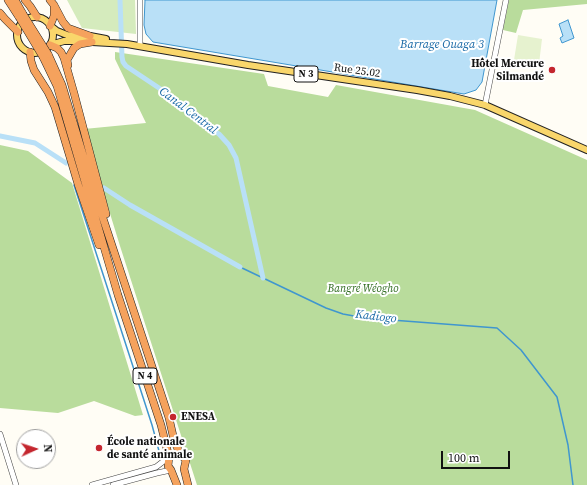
<!DOCTYPE html>
<html>
<head>
<meta charset="utf-8">
<style>
	body { margin:0 }
	#map { position:relative; width:587px; height:485px; overflow:hidden; background:#fffdf5; font-family:"Source Serif 4",serif }
	canvas { display:block }
	.north { position:absolute; left:16px; top:429px; width:40px; height:40px; box-sizing:border-box; background:#fff; border:1px solid #a0a0a0; border-radius:50%; rotate:87deg; font-size:11px; font-weight:700; line-height:16px; text-align:center; color:#111 }
	.north::after { content:''; display:block; margin:auto; width:14px; height:18px; background:#c4262e; clip-path:polygon(50% 0,100% 100%,50% 72%,0 100%) }
	.scale { position:absolute; left:441px; top:451px; width:69px; height:18px; box-sizing:border-box; border:2px solid #111; border-top:0; padding-left:5px; font-size:12px; line-height:14px; white-space:nowrap; color:#111; -webkit-text-stroke:3px #fff; paint-order:stroke }
</style>
</head>
<body>
<div id="map">
<canvas width="587" height="485"></canvas>
<div class="north">N</div>
<div class="scale">100 m</div>
</div>
<script>
const g = document.querySelector('canvas').getContext('2d');
g.lineJoin = 'round';
function paint(path, color) {
  g.fillStyle = color;
  g.fill(path, 'evenodd');
}
function shape(rows) {
  const path = new Path2D();
  for (const r of rows) {
    if (r.length === 3) {
      path.moveTo(r[0] + r[2], r[1]);
      path.arc(r[0], r[1], r[2], 0, 2 * Math.PI);
      continue;
    }
    path.moveTo(r[0], r[1]);
    for (let i = 2; i < r.length; i += 2) path.lineTo(r[i], r[i + 1]);
  }
  return path;
}
function stroke(path, color, width, dash) {
  g.strokeStyle = color;
  g.lineWidth = width;
  g.lineCap = dash ? 'butt' : 'round';
  g.setLineDash(dash || []);
  g.stroke(path);
}
function write(font, color, halo, rows, align = 'center') {
  g.font = font + ' "Source Serif 4",serif';
  g.lineWidth = 4;
  g.setLineDash([]);
  g.textBaseline = 'middle';
  g.strokeStyle = halo;
  g.fillStyle = color;
  for (const [text, x, y, turn = 0] of rows) {
    g.save();
    g.translate(x, y);
    g.rotate((+turn || 0) * Math.PI / 180);
    g.textAlign = isNaN(turn) ? turn : align;
    if (halo) g.strokeText(text, 0, 0);
    g.fillText(text, 0, 0);
    g.restore();
  }
}
paint(shape([
	[67,0,135,0,136,34,82,28]
]), '#d5ebbd');
paint(shape([
	[509,0,587,0,587,4,523,10,516,33,503,30],
	[115,52,264,74,268,86,328,97,336,85,475,110,587,160,587,485,197,485,120,246,84,129,146,123,115,59],
	[0,145,28,151,72,183,143,415,135,416,94,401,58,413,0,408]
]), '#b9dc9c');
paint(shape([
	[518,35,542,39,539,64,514,60]
]), '#e6f2cf');
const water = shape([
	[145,0,497,0,482,82,476,90,464,94,153,42,146,34,144,25,145,0],
	[568,20,574,38,562,43,560,38,563,36,559,24,568,20]
]);
paint(water, '#b9e0f7');
stroke(water, '#3f96cf', 1);
stroke(shape([
	[74,185,152,425,159,451],
	[240,267,326,308,343,314,365,318,497,328,521,350,557,397,568,445,573,485]
]), '#3f96cf', 1.5);
stroke(shape([
	[120,0,122,57,123,62,126,66,162,90,192,116,219,134,229,145,236,158,263,278],
	[0,136,35,143,66,163],
	[104,188,130,205,240,267]
]), '#b9e0f7', 5);
const minor = shape([
	[140,46,140,0],
	[485,105,506,0],
	[0,434,16,485],
	[92,485,156,467,169,457],
	[113,485,157,473,171,470]
]);
const major = shape([
	[35,35,18],
	[52,27,57,31,67,35,90,36,106,39],
	[50,45,64,41,75,41,127,44,248,65,417,90,450,96,485,105,587,150]
]);
const highway = shape([
	[8,0,19,17],
	[15,0,23,14],
	[25,0,30,6,37,17],
	[50,0,54,5,63,22,68,28,90,36],
	[0,13,5,19,18,32],
	[50,26,54,16,54,7],
	[50,45,57,48,61,52,64,58,74,93,106,214],
	[30,52,31,61,34,70,48,92,55,107,78,184,99,245],
	[48,54,62,85,93,188,169,418,174,440,180,454,186,460,184,469,188,485],
	[43,57,57,86,118,295,161,425,169,457,168,466,171,470,177,485],
	[68,65,67,60,74,48,80,44,92,42]
]);
stroke(minor, '#444', 6);
stroke(major, '#222', 8);
stroke(highway, '#222', 8);
stroke(minor, '#fff', 5);
stroke(major, '#f9d66b', 6);
stroke(highway, '#f5a25d', 7);
const highwayBridge = shape([
	[23,14,48,54],
	[19,17,43,57]
]);
stroke(highwayBridge, '#222', 8, []);
stroke(highwayBridge, '#f5a25d', 7);
for (const [x, y, r, color] of [
	[552,70,4,"#c4262e"],
	[173,417,4,"#c4262e"],
	[99,448,4,"#c4262e"]
]) {
  const dot = new Path2D();
  dot.arc(x, y, r, 0, 2 * Math.PI);
  g.fillStyle = color;
  g.fill(dot);
  stroke(dot, '#fff', 1.5);
}
for (const [x, y, w] of [
	[306,74,24],
	[145,376,24]
]) {
  const box = new Path2D();
  box.roundRect(x - w / 2, y - 8, w, 16, 3);
  g.fillStyle = '#fff';
  g.fill(box);
  stroke(box, '#111', 1);
}
write('bold 10px', '#111', null, [
	["N 3",306,74],
	["N 4",145,376]
]);
write('bold 11px', '#111', '#fff', [
	["Hôtel Mercure",544,64,"right"],
	["Silmandé",544,77,"right"],
	["ENESA",181,417],
	["École nationale",107,442],
	["de santé animale",107,455]
], 'left');
write('11px', '#111', '#fff', [
	["Rue 25.02",357,71,8]
]);
write('italic 11px', '#2f6b1f', '#fff', [
	["Bangré Wéogho",363,289]
]);
write('italic 12px', '#1768a6', '#fff', [
	["Barrage Ouaga 3",442,45],
	["Canal Central",188,111,37],
	["Kadiogo",376,317,7]
]);
</script>
</body>
</html>
